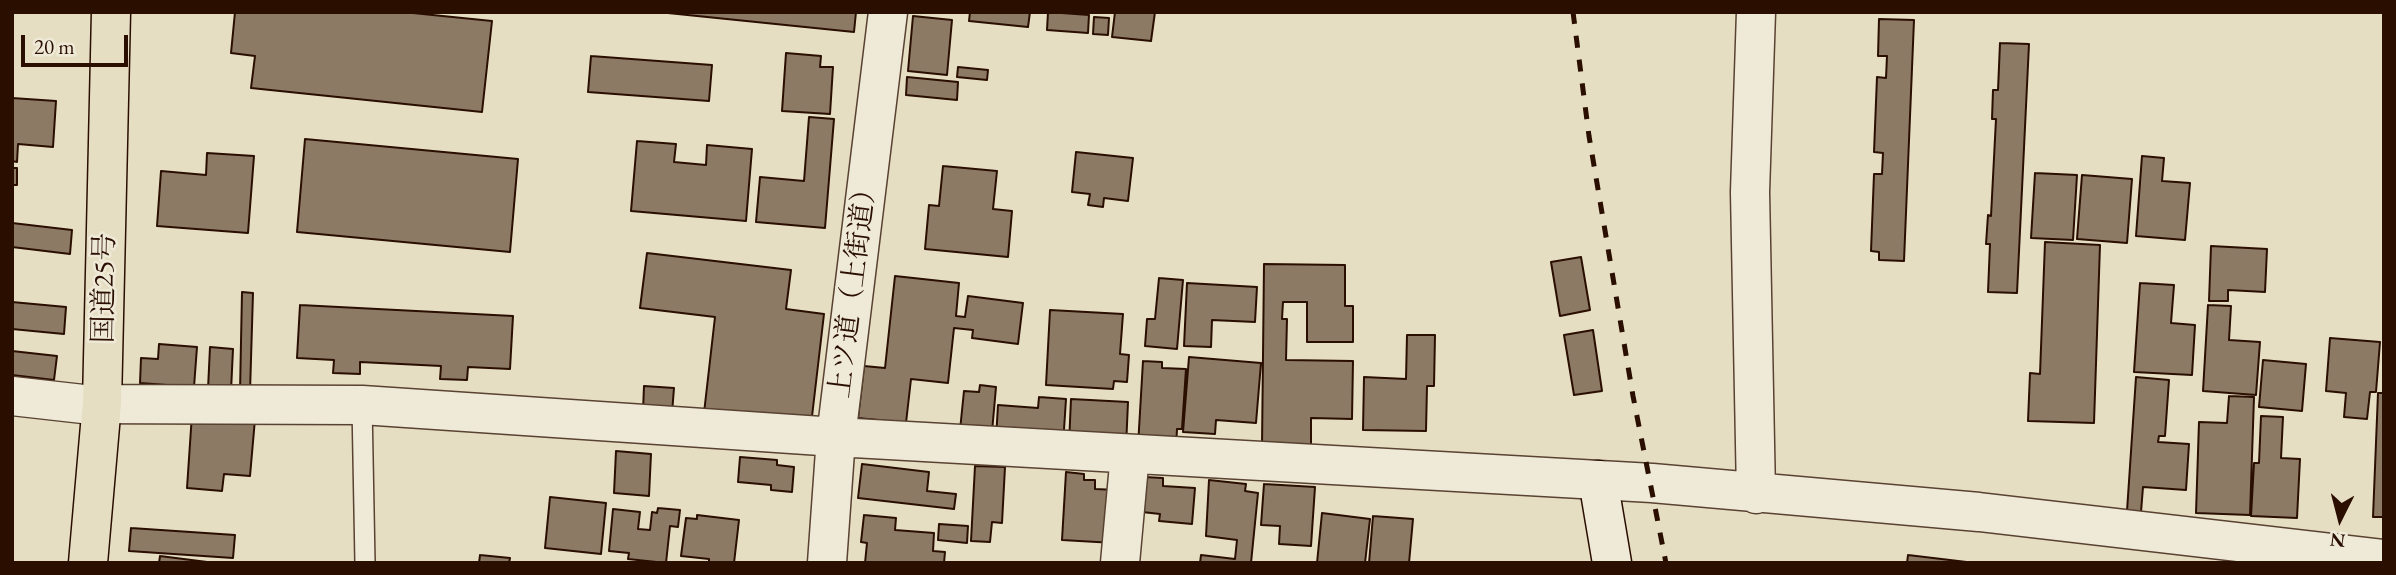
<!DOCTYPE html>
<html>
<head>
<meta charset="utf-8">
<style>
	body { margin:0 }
	#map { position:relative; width:2396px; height:575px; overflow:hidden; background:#e6dec3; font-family:"EB Garamond",serif }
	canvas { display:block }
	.frame { position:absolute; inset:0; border:14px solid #2a0e00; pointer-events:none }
	.north { position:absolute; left:2305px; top:484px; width:70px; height:70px; -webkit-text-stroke:5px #efead8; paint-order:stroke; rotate:186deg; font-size:19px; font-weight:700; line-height:28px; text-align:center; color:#2a0e00 }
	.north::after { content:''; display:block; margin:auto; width:24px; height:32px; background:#2a0e00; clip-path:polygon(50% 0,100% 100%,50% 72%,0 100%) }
	.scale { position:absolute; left:21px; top:35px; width:107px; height:32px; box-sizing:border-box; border:4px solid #2a0e00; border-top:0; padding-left:9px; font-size:21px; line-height:24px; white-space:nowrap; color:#2a0e00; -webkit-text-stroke:5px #efead8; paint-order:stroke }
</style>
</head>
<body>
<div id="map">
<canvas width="2396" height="575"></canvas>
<div class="frame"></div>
<div class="north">N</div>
<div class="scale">20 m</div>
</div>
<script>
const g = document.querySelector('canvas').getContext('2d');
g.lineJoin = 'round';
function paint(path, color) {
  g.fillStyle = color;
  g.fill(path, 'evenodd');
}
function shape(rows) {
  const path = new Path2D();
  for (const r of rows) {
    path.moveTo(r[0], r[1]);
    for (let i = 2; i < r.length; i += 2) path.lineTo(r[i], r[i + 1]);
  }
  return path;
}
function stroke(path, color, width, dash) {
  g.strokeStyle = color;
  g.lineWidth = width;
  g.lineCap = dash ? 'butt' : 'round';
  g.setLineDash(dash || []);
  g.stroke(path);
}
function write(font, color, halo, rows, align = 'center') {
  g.font = font + ' "EB Garamond","Noto Serif JP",serif';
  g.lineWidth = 5;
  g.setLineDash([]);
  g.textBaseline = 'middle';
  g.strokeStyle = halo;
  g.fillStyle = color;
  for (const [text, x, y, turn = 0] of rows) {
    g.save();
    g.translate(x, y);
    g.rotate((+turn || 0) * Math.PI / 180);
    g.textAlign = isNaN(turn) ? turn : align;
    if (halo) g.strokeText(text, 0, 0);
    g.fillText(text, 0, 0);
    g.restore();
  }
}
const building = shape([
	[235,12,403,12,492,21,482,112,251,88,255,56,231,53,235,12],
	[658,12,856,12,854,32,658,12],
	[970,12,1030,12,1028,27,969,21,970,12],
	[1048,12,1089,15,1088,33,1047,30,1048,12],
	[1115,12,1155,12,1151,41,1112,37,1115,12],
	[913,16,952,20,947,75,908,71,913,16],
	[1094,17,1109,18,1108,35,1093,34,1094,17],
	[1879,19,1914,20,1904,261,1879,260,1879,252,1871,251,1874,174,1882,174,1883,153,1874,152,1877,77,1886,78,1887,56,1878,56,1879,19],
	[2000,43,2029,44,2017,293,1988,292,1990,244,1986,244,1988,215,1991,216,1996,119,1992,119,1993,90,1998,90,2000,43],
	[786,53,821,56,820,67,833,67,830,114,782,111,786,53],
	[591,56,712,65,709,101,588,92,591,56],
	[958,67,988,70,987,80,957,77,958,67],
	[907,77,958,82,957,100,906,95,907,77],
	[12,98,56,101,53,147,18,144,17,162,12,161,12,98],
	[809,117,834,119,825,228,756,222,760,177,804,181,809,117],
	[305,139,518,159,510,252,297,232,305,139],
	[637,141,676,144,674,162,706,165,707,145,752,149,746,221,631,211,637,141],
	[1076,152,1133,158,1128,201,1104,198,1103,207,1088,205,1090,194,1072,192,1076,152],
	[207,153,254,156,248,233,157,226,161,171,206,175,207,153],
	[2142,156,2164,158,2162,181,2190,183,2185,240,2136,236,2142,156],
	[943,166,997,171,993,209,1012,211,1008,257,925,249,929,205,939,206,943,166],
	[12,168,17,168,17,185,12,185,12,168],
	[2035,173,2077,175,2073,240,2031,238,2035,173],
	[2082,175,2132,179,2127,243,2077,239,2082,175],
	[12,223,72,230,70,254,12,247,12,223],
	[2045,242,2100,245,2094,423,2028,421,2030,373,2040,374,2045,242],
	[2211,246,2267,249,2265,292,2228,290,2228,301,2209,301,2211,246],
	[647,253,791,270,786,309,824,314,811,425,704,413,715,317,640,308,647,253],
	[1581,257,1590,310,1560,316,1551,262,1581,257],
	[1264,264,1345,265,1345,306,1353,306,1353,342,1307,342,1307,302,1283,302,1282,319,1287,319,1286,360,1353,361,1352,419,1311,418,1311,446,1262,446,1264,264],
	[895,276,959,283,956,316,965,317,968,296,1023,303,1018,344,972,338,973,330,954,328,948,383,911,379,906,423,858,418,864,366,885,368,895,276],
	[1159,278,1183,280,1177,349,1145,346,1147,319,1155,319,1159,278],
	[1187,283,1257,287,1255,322,1212,320,1211,347,1184,346,1187,283],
	[2140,283,2174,285,2171,323,2195,325,2192,375,2134,372,2140,283],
	[242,292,253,293,250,392,240,392,242,292],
	[12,302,66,307,64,334,12,329,12,302],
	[300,305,513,316,510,369,468,367,467,380,440,379,441,366,360,362,360,374,333,373,334,360,297,358,300,305],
	[2208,305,2231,306,2229,340,2260,342,2256,395,2203,391,2208,305],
	[1050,310,1123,314,1120,354,1129,355,1127,382,1114,381,1113,389,1046,385,1050,310],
	[1593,330,1602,391,1574,395,1564,335,1593,330],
	[1407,335,1435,335,1434,386,1427,386,1426,431,1363,430,1364,377,1406,379,1407,335],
	[2330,338,2380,342,2376,392,2370,392,2367,419,2344,417,2346,393,2326,391,2330,338],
	[159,344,197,347,194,387,140,383,141,358,158,359,159,344],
	[210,347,233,349,231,391,208,389,210,347],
	[12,351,57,356,54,380,12,375,12,351],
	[1189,357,1261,363,1256,423,1216,420,1215,434,1183,432,1189,357],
	[2263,360,2306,364,2302,411,2259,407,2263,360],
	[1143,361,1162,362,1162,368,1186,369,1182,429,1177,429,1176,448,1138,446,1143,361],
	[2136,377,2169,380,2165,436,2159,436,2158,442,2189,444,2186,490,2143,487,2141,512,2127,511,2136,377],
	[980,385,996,387,992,432,960,430,964,391,979,392,980,385],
	[644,386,674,388,672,413,643,411,644,386],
	[2378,393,2384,393,2384,517,2373,517,2378,393],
	[2229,396,2254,397,2250,515,2196,513,2199,422,2227,423,2229,396],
	[1039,397,1066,399,1063,445,996,439,998,405,1038,408,1039,397],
	[1071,399,1128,402,1126,447,1069,444,1071,399],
	[192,414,255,419,250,476,224,474,222,491,187,488,192,414],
	[2261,416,2283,417,2281,458,2300,459,2297,518,2251,516,2254,463,2259,463,2261,416],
	[616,451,651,454,649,496,614,493,616,451],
	[740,457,777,460,777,465,794,467,792,492,771,490,771,485,738,482,740,457],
	[862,464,929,472,927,491,956,494,954,509,858,498,862,464],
	[975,466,1005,467,1002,523,992,522,990,542,971,541,975,466],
	[1066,472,1084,474,1084,480,1095,480,1095,489,1117,490,1114,543,1062,540,1066,472],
	[1144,477,1163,478,1163,486,1195,488,1192,524,1159,521,1160,514,1142,512,1144,477],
	[1209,480,1246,484,1245,491,1258,493,1251,563,1200,563,1201,555,1235,559,1237,540,1206,536,1209,480],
	[1264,484,1315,487,1311,546,1279,544,1280,526,1261,525,1264,484],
	[550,497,606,503,601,554,545,548,550,497],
	[658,508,680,510,678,527,670,526,666,563,628,559,629,553,609,551,613,509,640,512,638,529,650,530,652,512,657,513,658,508],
	[1322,513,1370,519,1365,563,1317,563,1322,513],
	[697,515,739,520,734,563,709,563,709,559,681,556,686,518,697,519,697,515],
	[864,515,896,518,895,530,934,533,933,551,945,552,944,563,865,563,867,543,861,542,864,515],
	[1373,516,1413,519,1409,563,1369,563,1373,516],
	[939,524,968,526,967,543,938,540,939,524],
	[131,528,235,535,233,558,129,551,131,528],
	[480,555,510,558,509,563,479,563,480,555],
	[1908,555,1975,563,1907,563,1908,555],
	[160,556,215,563,159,563,160,556]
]);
paint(building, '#8c7a65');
stroke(building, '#2a0e00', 2);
const lane = shape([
	[362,405,365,563]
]);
const street = shape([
	[12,396,83,404,362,405,836,437,1652,483,1979,512,2384,559],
	[1756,494,1750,192,1756,12],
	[827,563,836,437,888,12],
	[1120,563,1130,454]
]);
const secondary = shape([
	[1598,480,1612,563]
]);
const highway = shape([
	[88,563,102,403,111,12]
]);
stroke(lane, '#594231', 22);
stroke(street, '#594231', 41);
stroke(secondary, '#2a0e00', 41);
stroke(highway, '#2a0e00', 41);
stroke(lane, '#efead8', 19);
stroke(street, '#efead8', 38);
stroke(secondary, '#efead8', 38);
stroke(highway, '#e6dec3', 38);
stroke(shape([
	[1573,12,1589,136,1633,396,1666,563]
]), '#2a0e00', 5, [12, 12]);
write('28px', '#2a0e00', '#efead8', [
	["上ツ道（上街道）",854,287,-83],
	["国道25号",105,288,-89]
]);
</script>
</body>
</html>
